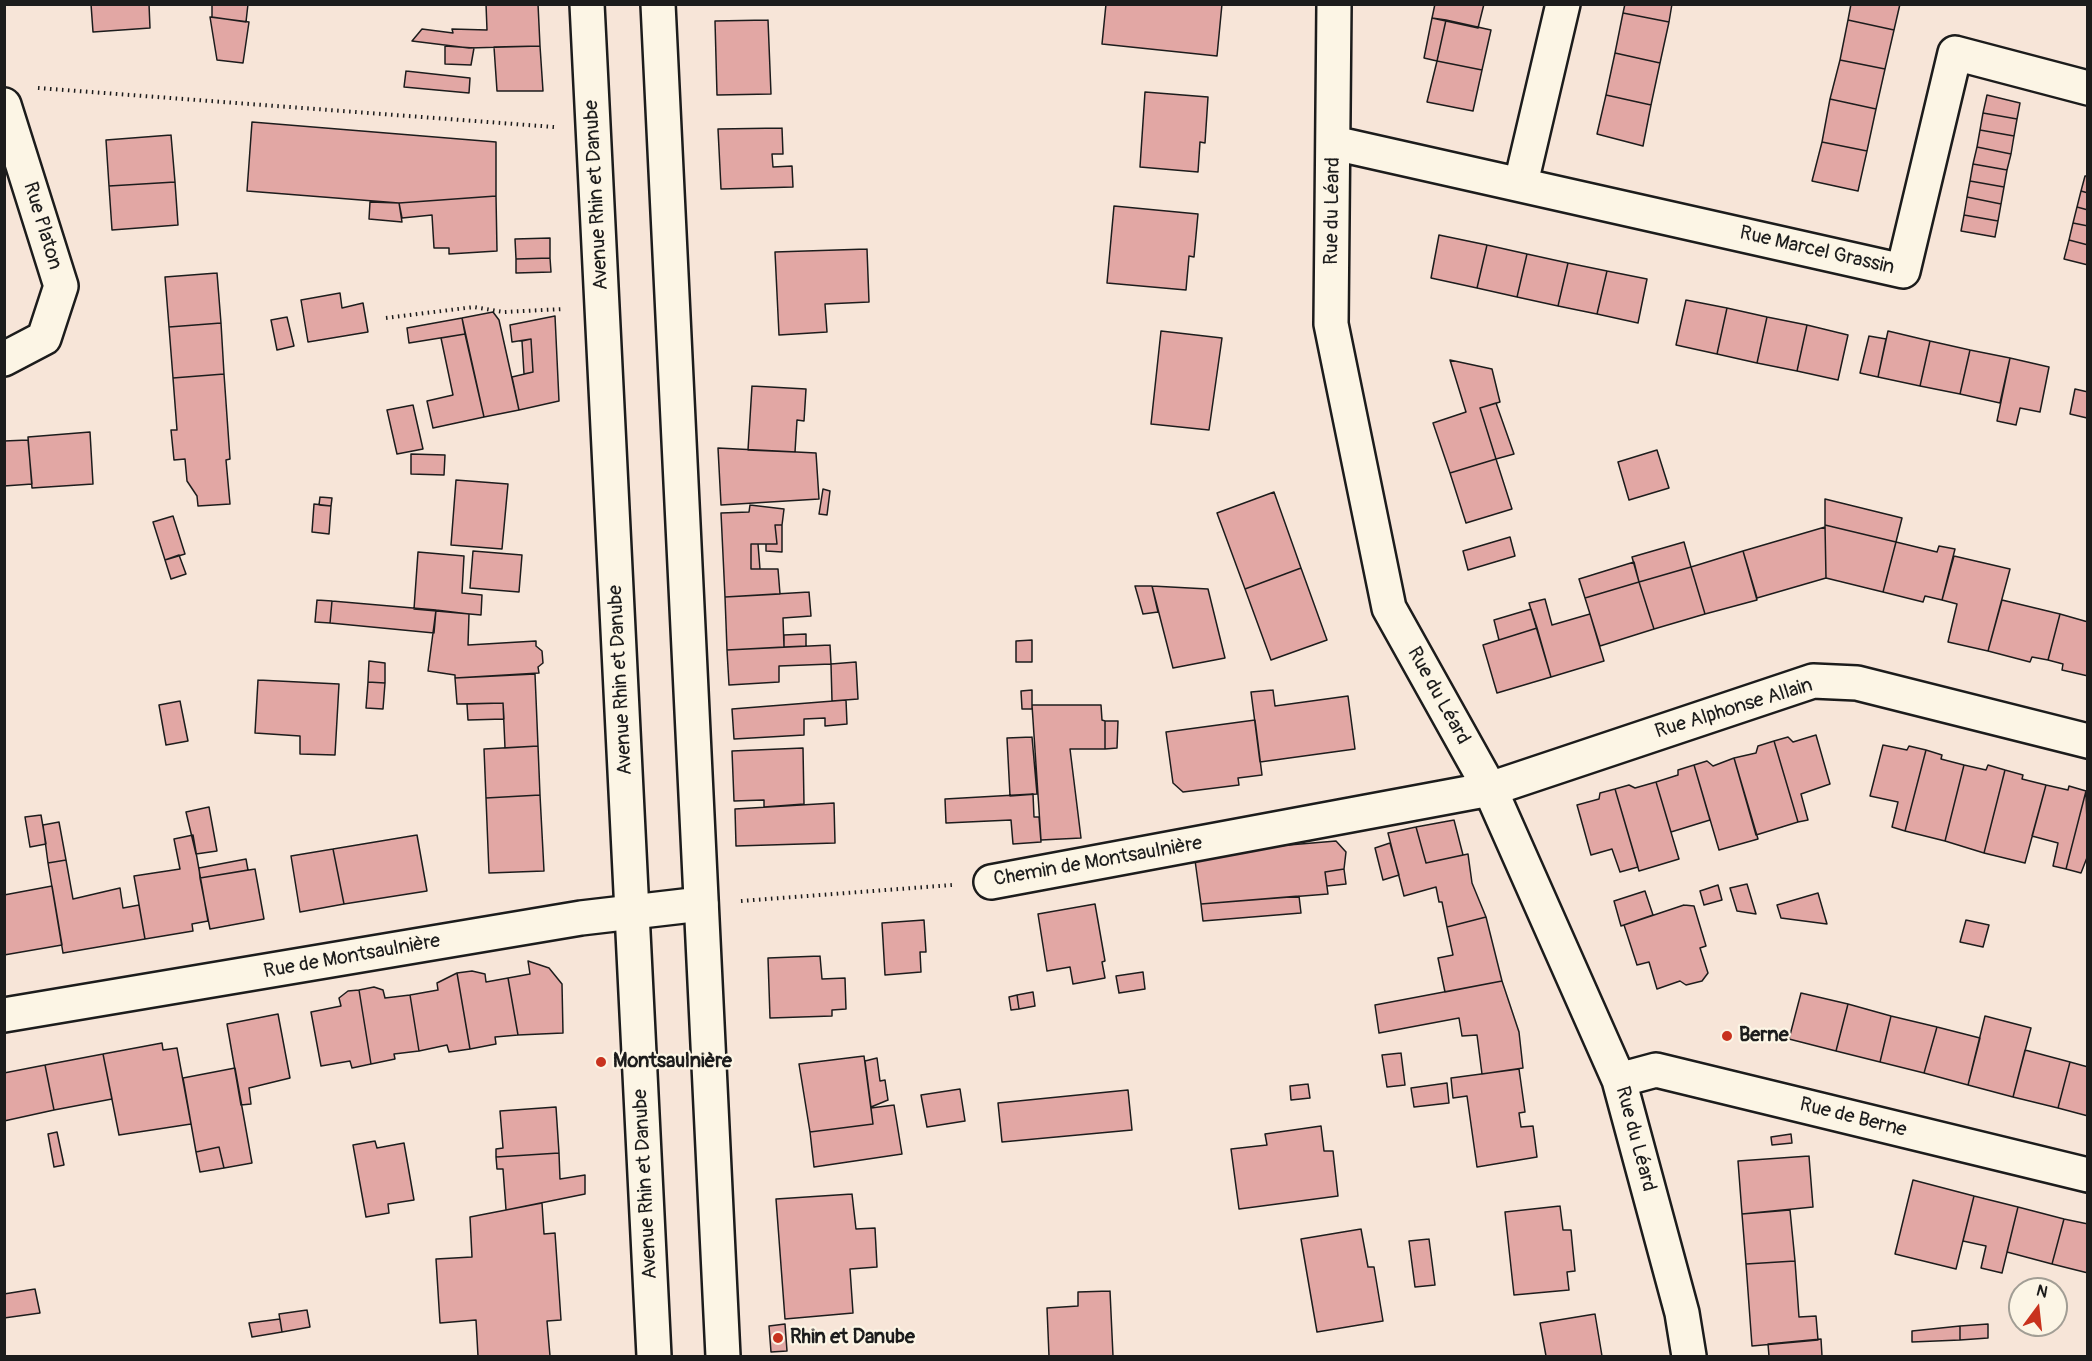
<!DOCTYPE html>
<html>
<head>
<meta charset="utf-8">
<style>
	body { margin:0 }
	#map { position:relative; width:2092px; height:1361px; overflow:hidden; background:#f7e5d8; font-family:Pangolin,sans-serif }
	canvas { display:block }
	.frame { position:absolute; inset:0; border:6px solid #1c1c1c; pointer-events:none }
	.north { position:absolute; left:2008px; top:1277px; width:60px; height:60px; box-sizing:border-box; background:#fcf5e5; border:2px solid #a29e95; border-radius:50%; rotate:15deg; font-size:16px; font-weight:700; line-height:24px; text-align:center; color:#1c1c1c }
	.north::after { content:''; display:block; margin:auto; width:21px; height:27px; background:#c8321e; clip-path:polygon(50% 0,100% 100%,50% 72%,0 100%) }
</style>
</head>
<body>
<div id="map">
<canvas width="2092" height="1361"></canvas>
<div class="frame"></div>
<div class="north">N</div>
</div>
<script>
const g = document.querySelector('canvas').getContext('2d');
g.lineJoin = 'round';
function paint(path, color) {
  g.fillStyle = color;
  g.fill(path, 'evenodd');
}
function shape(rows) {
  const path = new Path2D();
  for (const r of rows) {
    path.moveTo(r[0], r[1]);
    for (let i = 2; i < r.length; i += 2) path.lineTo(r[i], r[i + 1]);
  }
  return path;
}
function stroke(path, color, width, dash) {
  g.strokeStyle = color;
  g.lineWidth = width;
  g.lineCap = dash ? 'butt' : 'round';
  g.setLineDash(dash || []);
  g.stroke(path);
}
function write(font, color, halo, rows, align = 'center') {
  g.font = font + ' Pangolin,sans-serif';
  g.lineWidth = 4.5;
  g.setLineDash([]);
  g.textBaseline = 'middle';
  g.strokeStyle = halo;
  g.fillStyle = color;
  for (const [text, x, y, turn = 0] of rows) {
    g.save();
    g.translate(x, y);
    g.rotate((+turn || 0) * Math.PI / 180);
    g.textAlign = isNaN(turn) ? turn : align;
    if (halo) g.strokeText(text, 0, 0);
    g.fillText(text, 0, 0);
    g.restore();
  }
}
const building = shape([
	[91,4,149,4,150,28,93,32,91,4],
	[212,4,248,4,246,22,212,17,212,4],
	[486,4,538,4,540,46,469,48,412,41,422,29,453,33,452,29,487,30,486,4],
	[1106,4,1222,4,1217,56,1102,44,1106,4],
	[1435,4,1484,4,1478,28,1432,18,1435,4],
	[1625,4,1672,4,1669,22,1623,13,1625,4],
	[1851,4,1900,4,1894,30,1848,20,1851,4],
	[1623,13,1669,22,1660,63,1615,53,1623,13],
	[210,17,249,22,243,63,217,60,210,17],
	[1432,18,1446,20,1437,61,1424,58,1432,18],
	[768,20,771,94,717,95,715,21,768,20],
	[1446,20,1491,30,1482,70,1437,61,1446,20],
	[1848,20,1894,30,1885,69,1840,60,1848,20],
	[445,46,474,48,471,65,445,64,445,46],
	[540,46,543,91,497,91,494,47,540,46],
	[1615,53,1660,63,1651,105,1606,95,1615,53],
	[1840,60,1885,69,1876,109,1830,99,1840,60],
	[1437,61,1482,70,1473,111,1427,102,1437,61],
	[406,71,470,78,469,93,404,87,406,71],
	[1145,92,1208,97,1205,143,1200,142,1198,172,1140,167,1145,92],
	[1606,95,1651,105,1643,146,1597,134,1606,95],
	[1987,95,2020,103,2017,119,1983,113,1987,95],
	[1830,99,1876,109,1867,151,1822,142,1830,99],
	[1983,113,2017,119,2014,136,1980,130,1983,113],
	[252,122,496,142,496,196,399,203,247,191,252,122],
	[782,128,783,154,772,154,773,167,792,166,793,187,721,189,718,129,782,128],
	[1980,130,2014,136,2011,154,1977,147,1980,130],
	[171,135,175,182,109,186,106,140,171,135],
	[1822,142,1867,151,1858,191,1812,181,1822,142],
	[1977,147,2011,154,2007,170,1973,164,1977,147],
	[1973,164,2007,170,2004,187,1970,181,1973,164],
	[2085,176,2088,176,2088,193,2081,191,2085,176],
	[1970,181,2004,187,2001,204,1967,197,1970,181],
	[175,182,178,225,112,230,109,186,175,182],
	[2081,191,2088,193,2088,210,2077,207,2081,191],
	[496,196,497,251,449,254,449,248,434,248,432,215,402,218,399,203,496,196],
	[1967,197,2001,204,1998,221,1964,215,1967,197],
	[370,202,399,203,402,222,369,219,370,202],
	[1114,206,1198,214,1194,257,1189,256,1186,290,1107,283,1114,206],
	[2077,207,2088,210,2088,226,2073,223,2077,207],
	[1964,215,1998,221,1995,237,1961,231,1964,215],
	[2073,223,2088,226,2088,245,2069,240,2073,223],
	[1439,235,1487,245,1477,288,1431,278,1439,235],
	[550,238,550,258,516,259,515,239,550,238],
	[2069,240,2088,245,2088,265,2064,259,2069,240],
	[1487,245,1527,254,1517,297,1477,288,1487,245],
	[867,249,869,302,825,304,827,332,779,335,775,252,867,249],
	[1527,254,1568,263,1558,306,1517,297,1527,254],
	[550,258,551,272,516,273,516,259,550,258],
	[1568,263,1607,271,1597,314,1558,306,1568,263],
	[1607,271,1647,279,1638,323,1597,314,1607,271],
	[217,273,221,323,169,327,165,277,217,273],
	[340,293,342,308,363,303,368,332,308,342,301,300,340,293],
	[1686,300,1727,308,1717,354,1676,345,1686,300],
	[1727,308,1767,317,1757,363,1717,354,1727,308],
	[493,312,499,320,519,410,484,417,462,318,493,312],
	[555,316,559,401,519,410,512,377,533,372,531,339,512,342,510,325,555,316],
	[287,317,294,346,277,350,271,320,287,317],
	[1767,317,1807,325,1797,371,1757,363,1767,317],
	[462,318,465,334,409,343,407,328,462,318],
	[221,323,224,374,173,378,169,327,221,323],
	[1807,325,1848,335,1838,380,1797,371,1807,325],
	[1161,331,1222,338,1209,430,1151,424,1161,331],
	[1888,331,1930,341,1920,386,1878,377,1888,331],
	[465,334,484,417,433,428,427,401,453,395,441,338,465,334],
	[1869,336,1886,339,1878,377,1860,373,1869,336],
	[531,339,533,372,524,374,522,341,531,339],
	[1930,341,1970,350,1960,394,1920,386,1930,341],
	[1970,350,2010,358,2000,403,1960,394,1970,350],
	[2010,358,2049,367,2040,412,2020,408,2016,425,1997,421,2010,358],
	[1450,360,1492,369,1500,402,1480,408,1496,459,1450,473,1433,423,1466,412,1450,360],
	[224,374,230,459,226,460,230,504,198,506,197,496,187,481,185,459,174,460,171,430,177,430,173,378,224,374],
	[752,386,806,389,804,421,797,420,795,452,748,450,752,386],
	[2075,389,2088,392,2087,418,2070,414,2075,389],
	[1496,403,1514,454,1496,459,1480,408,1496,403],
	[413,405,423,449,397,454,387,410,413,405],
	[90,432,93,484,32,488,28,437,90,432],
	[28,440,32,484,4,486,4,441,28,440],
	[718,448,816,453,819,499,721,505,718,448],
	[1657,450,1669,488,1629,500,1618,462,1657,450],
	[411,454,445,455,444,475,411,474,411,454],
	[1496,459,1512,509,1466,523,1450,473,1496,459],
	[456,480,508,484,502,549,451,545,456,480],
	[823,489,830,491,827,515,819,514,823,489],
	[1274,492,1301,568,1245,589,1217,513,1274,492],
	[320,497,332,498,331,506,319,505,320,497],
	[1825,499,1902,518,1896,542,1825,525,1825,499],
	[314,504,331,506,329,534,312,532,314,504],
	[750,505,784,509,782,525,775,525,777,544,751,544,751,569,778,569,780,594,725,597,721,513,749,512,750,505],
	[173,516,185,554,165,560,153,522,173,516],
	[775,525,782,525,782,552,766,551,766,544,777,544,775,525],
	[1825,525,1896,542,1883,592,1826,578,1825,525],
	[1825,527,1826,578,1757,598,1743,551,1825,527],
	[1510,537,1515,556,1468,570,1463,551,1510,537],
	[1684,542,1691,567,1639,582,1632,557,1684,542],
	[1896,542,1937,552,1939,546,1955,549,1942,600,1925,596,1923,602,1883,592,1896,542],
	[751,544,758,544,760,569,751,569,751,544],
	[473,551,522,555,519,592,470,588,473,551],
	[1743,551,1757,600,1705,614,1691,567,1743,551],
	[418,552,464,556,462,593,482,595,481,615,414,609,418,552],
	[179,555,186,574,171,579,165,560,179,555],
	[1954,556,2010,569,1988,651,1948,642,1957,604,1942,600,1954,556],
	[1634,562,1639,582,1585,598,1579,579,1634,562],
	[1691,567,1705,614,1654,629,1639,582,1691,567],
	[1301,568,1327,640,1271,660,1245,589,1301,568],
	[1639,582,1654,629,1600,646,1585,598,1639,582],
	[1135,586,1152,586,1158,612,1143,614,1135,586],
	[1152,586,1208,589,1225,658,1173,668,1152,586],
	[809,592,811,616,783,618,784,647,727,650,725,597,809,592],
	[1545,599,1552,625,1590,614,1604,661,1551,677,1529,603,1545,599],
	[317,600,332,601,330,623,315,622,317,600],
	[2002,600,2060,614,2048,660,2032,657,2030,662,1988,651,2002,600],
	[332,601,436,610,434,633,330,623,332,601],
	[1531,609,1537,628,1499,640,1494,620,1531,609],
	[436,610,469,614,468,645,536,641,536,646,542,651,543,663,538,667,539,673,455,678,455,675,428,671,436,610],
	[2060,614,2088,622,2088,676,2062,670,2063,664,2048,660,2060,614],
	[1537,628,1551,677,1497,693,1483,645,1537,628],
	[806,634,806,646,784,647,784,635,806,634],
	[1032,640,1032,662,1016,662,1016,641,1032,640],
	[830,645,831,664,779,666,779,682,729,685,727,650,830,645],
	[369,661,385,663,385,683,368,682,369,661],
	[856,662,858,699,832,701,831,664,856,662],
	[535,674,538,746,505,748,503,703,457,704,455,678,535,674],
	[258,680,339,684,335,755,300,754,300,736,255,733,258,680],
	[368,682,385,683,383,709,366,708,368,682],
	[1032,690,1032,709,1022,709,1021,691,1032,690],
	[1273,690,1275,706,1348,696,1355,749,1260,762,1251,692,1273,690],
	[846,700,847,724,825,726,825,718,804,719,804,735,734,739,732,709,846,700],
	[180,701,188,741,166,745,159,705,180,701],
	[503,703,504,719,468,720,467,704,503,703],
	[1032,705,1101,705,1102,720,1105,721,1105,749,1070,749,1081,838,1041,840,1032,705],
	[1255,720,1262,775,1238,778,1239,785,1183,792,1173,783,1166,732,1255,720],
	[1105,721,1118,721,1117,748,1105,749,1105,721],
	[1816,735,1830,784,1801,794,1808,820,1798,822,1774,741,1788,737,1793,742,1816,735],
	[1032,737,1037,794,1010,796,1007,738,1032,737],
	[1774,741,1798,822,1756,835,1734,758,1756,753,1758,746,1774,741],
	[1883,745,1907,750,1909,746,1926,750,1905,831,1892,827,1898,802,1870,796,1883,745],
	[538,746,540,795,486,798,484,749,538,746],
	[803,748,804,804,764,807,764,800,734,801,732,751,803,748],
	[1926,750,1942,755,1941,759,1964,765,1945,841,1905,831,1926,750],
	[1734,758,1758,839,1719,850,1694,765,1707,761,1713,766,1734,758],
	[1694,765,1710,820,1671,832,1656,782,1678,775,1678,770,1694,765],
	[1964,765,1986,770,1988,765,2005,770,1984,853,1945,841,1964,765],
	[2005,770,2023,775,2022,779,2046,785,2025,863,1984,853,2005,770],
	[1656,782,1679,859,1639,871,1615,789,1629,785,1635,788,1656,782],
	[2046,785,2068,790,2069,786,2086,791,2066,869,2053,866,2058,843,2032,836,2046,785],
	[1615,789,1638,867,1620,872,1612,849,1591,855,1577,805,1599,799,1600,793,1615,789],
	[2086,791,2088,855,2081,873,2066,869,2086,791],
	[1033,794,1034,817,1039,817,1041,842,1013,844,1011,820,946,823,945,799,1033,794],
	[540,795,544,871,489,873,486,798,540,795],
	[834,803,835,843,736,846,735,809,834,803],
	[209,807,217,851,196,854,186,812,209,807],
	[41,815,46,844,30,847,25,817,41,815],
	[1454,820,1463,855,1426,863,1416,827,1454,820],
	[59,822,66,860,48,863,43,825,59,822],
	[1416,827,1426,863,1468,854,1472,883,1486,917,1447,927,1442,902,1439,902,1436,887,1404,896,1388,833,1416,827],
	[193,835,208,921,192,924,193,931,145,939,134,876,180,869,174,839,193,835],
	[417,835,427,891,344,904,333,849,417,835],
	[1336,841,1346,852,1344,869,1325,872,1328,894,1201,904,1194,853,1336,841],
	[1390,843,1399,875,1383,880,1375,848,1390,843],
	[333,849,344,904,300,912,291,856,333,849],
	[246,859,248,870,200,878,199,868,246,859],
	[66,860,73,899,120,888,123,908,139,905,145,939,63,953,48,863,66,860],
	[255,869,264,919,210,929,200,878,255,869],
	[1344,869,1346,884,1327,886,1325,872,1344,869],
	[1747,884,1756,914,1737,911,1730,888,1747,884],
	[1718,885,1722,900,1704,905,1700,891,1718,885],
	[52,886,62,945,4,955,4,895,52,886],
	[1645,891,1653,915,1621,926,1614,901,1645,891],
	[1818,893,1827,924,1781,918,1777,905,1818,893],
	[1299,896,1301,913,1203,921,1201,904,1299,896],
	[1095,904,1105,961,1102,962,1105,978,1073,984,1070,967,1047,971,1038,914,1095,904],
	[1684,905,1694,906,1706,946,1700,948,1708,973,1702,981,1686,985,1680,981,1657,989,1649,962,1637,965,1624,925,1684,905],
	[1486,917,1502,981,1445,992,1438,958,1453,955,1447,927,1486,917],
	[924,920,926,952,920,952,921,972,885,975,882,923,924,920],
	[1966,920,1989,925,1983,947,1960,942,1966,920],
	[820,956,822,979,845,978,846,1009,832,1010,832,1016,770,1018,768,958,820,956],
	[528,961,549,968,562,984,563,1033,518,1035,508,978,530,974,528,961],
	[472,971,485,974,486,982,508,978,518,1035,495,1037,496,1044,470,1049,457,973,472,971],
	[1143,972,1145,989,1119,993,1116,976,1143,972],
	[457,973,470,1049,449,1052,447,1045,419,1051,410,995,438,990,437,983,457,973],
	[1502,981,1519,1032,1523,1068,1482,1074,1477,1035,1462,1036,1459,1018,1379,1033,1375,1005,1502,981],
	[374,987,383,990,385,998,410,995,419,1051,394,1054,395,1059,371,1064,359,990,374,987],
	[359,990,371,1064,352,1068,350,1061,321,1066,311,1012,341,1006,339,998,348,991,359,990],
	[1033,992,1035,1006,1019,1009,1017,995,1033,992],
	[1801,993,1848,1004,1836,1051,1789,1039,1801,993],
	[1017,995,1019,1009,1011,1010,1009,997,1017,995],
	[1848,1004,1891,1016,1880,1062,1836,1051,1848,1004],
	[278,1014,290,1078,249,1088,251,1104,241,1105,227,1024,278,1014],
	[1891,1016,1937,1027,1924,1073,1880,1062,1891,1016],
	[1985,1016,2031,1028,2013,1097,1968,1085,1985,1016],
	[1937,1027,1980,1038,1968,1085,1924,1073,1937,1027],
	[162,1043,163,1050,177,1048,191,1124,119,1135,103,1054,162,1043],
	[2025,1050,2070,1062,2058,1108,2013,1097,2025,1050],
	[1401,1053,1405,1085,1387,1087,1382,1055,1401,1053],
	[103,1054,112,1099,54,1110,45,1065,103,1054],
	[864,1056,873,1124,810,1132,799,1064,864,1056],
	[877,1058,880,1081,885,1080,888,1100,871,1107,865,1061,877,1058],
	[2070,1062,2088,1067,2088,1116,2058,1108,2070,1062],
	[45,1065,54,1110,4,1121,4,1073,45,1065],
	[235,1068,252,1163,224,1168,219,1147,196,1152,183,1078,235,1068],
	[1519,1069,1525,1112,1519,1113,1521,1127,1533,1126,1537,1157,1477,1167,1467,1096,1453,1098,1451,1078,1519,1069],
	[1447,1083,1449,1103,1414,1107,1411,1088,1447,1083],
	[1308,1084,1310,1098,1291,1100,1290,1086,1308,1084],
	[960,1089,965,1121,927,1127,921,1095,960,1089],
	[1128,1090,1132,1130,1002,1142,998,1103,1128,1090],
	[894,1105,902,1154,814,1167,810,1132,873,1124,871,1108,894,1105],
	[556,1107,559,1153,496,1157,496,1149,503,1148,500,1111,556,1107],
	[1321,1126,1324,1151,1333,1151,1338,1196,1239,1209,1231,1149,1267,1145,1265,1134,1321,1126],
	[57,1132,64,1165,54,1167,48,1134,57,1132],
	[1791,1134,1792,1143,1772,1145,1771,1137,1791,1134],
	[375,1141,377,1148,404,1143,414,1200,388,1204,389,1213,366,1217,353,1145,375,1141],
	[219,1147,224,1168,200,1172,196,1152,219,1147],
	[559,1153,560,1179,585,1175,585,1194,506,1210,503,1169,497,1169,496,1157,559,1153],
	[1809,1156,1813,1207,1742,1214,1738,1161,1809,1156],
	[1913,1180,1974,1196,1956,1269,1895,1254,1913,1180],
	[852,1194,856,1229,875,1228,877,1267,850,1269,853,1313,785,1319,776,1199,852,1194],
	[1974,1196,2018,1207,2002,1273,1981,1268,1986,1246,1963,1241,1974,1196],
	[542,1203,544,1234,555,1233,561,1320,547,1321,550,1356,478,1356,476,1320,440,1323,436,1259,472,1257,470,1217,542,1203],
	[1560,1206,1563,1230,1571,1230,1573,1251,1575,1271,1567,1272,1569,1290,1514,1295,1505,1212,1560,1206],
	[2018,1207,2064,1219,2052,1264,2007,1252,2018,1207],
	[1790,1210,1795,1261,1746,1264,1742,1214,1790,1210],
	[2064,1219,2088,1224,2088,1273,2052,1264,2064,1219],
	[1361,1229,1368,1267,1374,1267,1383,1321,1317,1332,1301,1239,1361,1229],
	[1429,1239,1435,1285,1415,1287,1409,1241,1429,1239],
	[1795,1261,1799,1317,1816,1316,1818,1340,1752,1346,1746,1264,1795,1261],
	[35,1289,40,1313,4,1318,4,1294,35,1289],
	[1110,1291,1113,1356,1049,1356,1047,1308,1078,1306,1078,1292,1110,1291],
	[307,1310,310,1327,282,1332,279,1314,307,1310],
	[1595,1314,1602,1356,1546,1356,1540,1323,1595,1314],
	[280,1319,282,1332,252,1337,249,1323,280,1319],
	[785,1324,787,1351,771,1352,769,1326,785,1324],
	[1988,1324,1988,1338,1960,1340,1960,1326,1988,1324],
	[1960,1326,1960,1340,1912,1342,1912,1331,1960,1326],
	[1821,1339,1822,1356,1769,1356,1768,1344,1821,1339]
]);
paint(building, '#e2a7a4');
stroke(building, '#1c1c1c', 1.5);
const minor = shape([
	[1334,4,1331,324,1389,608,1490,789,1619,1080,1682,1313,1689,1356],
	[4,105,61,286,44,338,4,359],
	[1334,143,1903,271,1955,53,2088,88],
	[1521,183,1563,4],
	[991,882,1490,789,1813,681,1857,683,2088,741],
	[4,1015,581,918,701,904],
	[1619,1080,1656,1070,2088,1175]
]);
const primary = shape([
	[587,4,654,1356],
	[658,4,723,1356]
]);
stroke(minor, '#1c1c1c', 38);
stroke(primary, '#1c1c1c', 38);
stroke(shape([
	[38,88,554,127],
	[386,318,474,307,504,312,563,309],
	[741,901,952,885]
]), '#1c1c1c', 4, [1.5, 4.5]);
stroke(minor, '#fcf5e5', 33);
stroke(primary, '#fcf5e5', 33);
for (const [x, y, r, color] of [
	[1727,1036,6,"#c8321e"],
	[601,1062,6,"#c8321e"],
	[778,1338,6,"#c8321e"]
]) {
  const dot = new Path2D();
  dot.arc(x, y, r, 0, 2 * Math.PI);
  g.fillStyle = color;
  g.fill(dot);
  stroke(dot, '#fcf5e5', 2);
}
write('20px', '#1c1c1c', '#fcf5e5', [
	["Avenue Rhin et Danube",597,195,-93],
	["Rue du Léard",1333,211,-89],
	["Rue Platon",42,226,73],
	["Rue Marcel Grassin",1817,251,13],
	["Avenue Rhin et Danube",621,680,-93],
	["Rue du Léard",1438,696,61],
	["Rue Alphonse Allain",1734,709,-17],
	["Chemin de Montsaulnière",1098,862,-10],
	["Rue de Montsaulnière",352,957,-10],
	["Rue de Berne",1853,1118,14],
	["Rue du Léard",1635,1139,75],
	["Avenue Rhin et Danube",646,1184,-93]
]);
write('bold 20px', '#1c1c1c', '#fcf5e5', [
	["Berne",1739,1036],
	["Montsaulnière",613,1062],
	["Rhin et Danube",790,1338]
], 'left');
</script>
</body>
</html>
